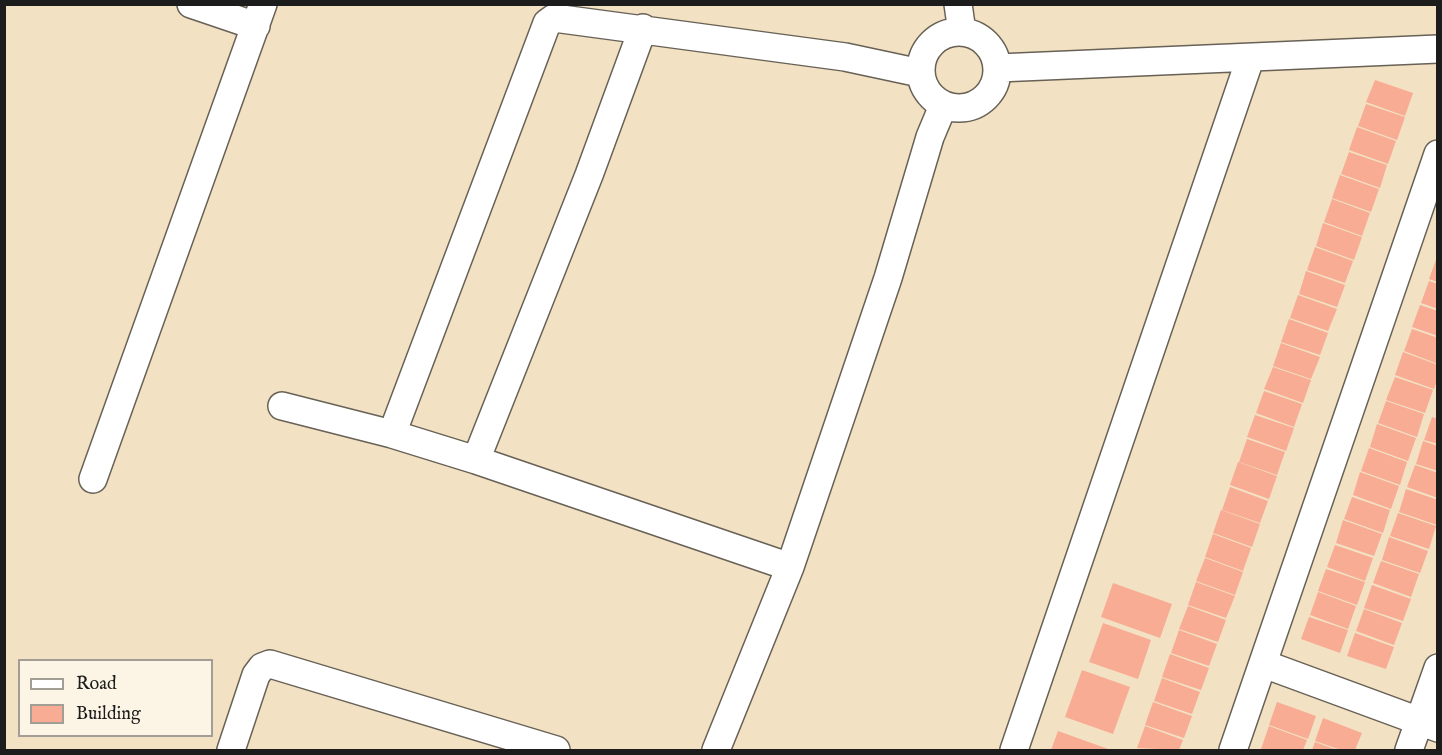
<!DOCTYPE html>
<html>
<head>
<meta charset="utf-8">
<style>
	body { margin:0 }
	#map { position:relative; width:1442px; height:755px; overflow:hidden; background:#f3e1c3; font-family:"IM FELL English",serif }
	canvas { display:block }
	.frame { position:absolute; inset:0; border:6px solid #1c1c1c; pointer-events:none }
	.legend { position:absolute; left:18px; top:659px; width:195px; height:78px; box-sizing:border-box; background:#fcf5e5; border:2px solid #a29e95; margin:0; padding:8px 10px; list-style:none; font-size:18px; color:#1c1c1c }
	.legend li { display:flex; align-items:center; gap:12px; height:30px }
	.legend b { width:30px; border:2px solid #a29e95 }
</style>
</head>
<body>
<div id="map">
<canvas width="1442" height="755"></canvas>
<div class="frame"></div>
<ul class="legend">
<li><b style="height:8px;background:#fff"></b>Road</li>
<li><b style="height:16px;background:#f8ac94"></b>Building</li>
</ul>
</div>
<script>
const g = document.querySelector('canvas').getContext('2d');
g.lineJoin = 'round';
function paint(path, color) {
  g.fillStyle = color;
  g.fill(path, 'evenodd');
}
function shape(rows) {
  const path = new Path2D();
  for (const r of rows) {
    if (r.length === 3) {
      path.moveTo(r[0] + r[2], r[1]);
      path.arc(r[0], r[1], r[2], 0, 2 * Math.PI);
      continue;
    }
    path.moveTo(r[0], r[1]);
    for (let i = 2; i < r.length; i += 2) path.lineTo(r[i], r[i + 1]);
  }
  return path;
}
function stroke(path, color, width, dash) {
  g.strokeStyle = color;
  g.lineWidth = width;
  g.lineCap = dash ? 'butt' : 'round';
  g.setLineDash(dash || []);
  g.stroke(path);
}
paint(shape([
	[1375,80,1413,93,1405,116,1366,102],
	[1366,104,1405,117,1397,140,1358,126],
	[1357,127,1396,141,1388,164,1349,150],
	[1349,152,1387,165,1380,188,1341,174],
	[1340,175,1379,189,1371,212,1332,198],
	[1332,199,1370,213,1362,236,1324,222],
	[1323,223,1362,237,1354,260,1316,246],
	[1315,247,1353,261,1345,283,1307,270],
	[1437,257,1438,257,1438,282,1429,279],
	[1306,271,1345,285,1337,307,1299,294],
	[1429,281,1438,284,1438,309,1421,303],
	[1298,295,1337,309,1328,331,1290,318],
	[1420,305,1438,311,1438,336,1412,327],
	[1289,319,1328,333,1320,355,1281,342],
	[1412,329,1438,338,1438,364,1404,351],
	[1281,343,1320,357,1311,379,1273,366],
	[1403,352,1438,365,1438,378,1434,389,1395,375],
	[1273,367,1311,380,1303,403,1264,389],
	[1395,377,1433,390,1425,413,1386,400],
	[1264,391,1302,404,1294,427,1256,413],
	[1386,401,1424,414,1417,437,1378,423],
	[1255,415,1294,428,1286,451,1247,437],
	[1432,417,1438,419,1438,444,1424,440],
	[1377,424,1416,438,1408,461,1370,447],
	[1247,439,1285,452,1277,475,1239,462],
	[1423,441,1438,446,1438,471,1416,464],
	[1369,448,1407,462,1400,485,1361,471],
	[1238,462,1277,476,1269,499,1230,485],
	[1415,465,1438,473,1438,498,1407,487],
	[1360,472,1399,486,1391,509,1353,495],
	[1230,487,1268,501,1260,523,1222,510],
	[1406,489,1438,500,1437,525,1399,512],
	[1352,497,1390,510,1383,533,1344,519],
	[1221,510,1260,524,1252,547,1213,533],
	[1398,513,1436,526,1429,549,1390,536],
	[1343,520,1382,534,1374,556,1336,543],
	[1213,534,1251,548,1243,571,1205,557],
	[1389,537,1428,551,1420,573,1382,560],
	[1335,545,1373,558,1365,581,1327,567],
	[1205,558,1243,572,1235,595,1196,581],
	[1381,561,1419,574,1411,597,1373,583],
	[1326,569,1365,582,1357,605,1318,591],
	[1196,582,1235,596,1226,618,1188,605],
	[1113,583,1172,604,1160,638,1101,617],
	[1372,585,1411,599,1403,621,1364,608],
	[1318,592,1356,606,1348,629,1310,615],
	[1188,606,1226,620,1218,642,1179,629],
	[1364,609,1402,623,1394,645,1356,631],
	[1309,617,1348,630,1340,653,1301,639],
	[1103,623,1151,640,1138,679,1089,662],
	[1179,630,1217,644,1209,666,1171,653],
	[1355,633,1394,647,1386,669,1347,656],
	[1170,654,1209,668,1201,690,1162,677],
	[1082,670,1130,687,1113,734,1065,717],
	[1162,678,1200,692,1192,714,1154,701],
	[1153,702,1192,716,1184,738,1145,725],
	[1277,702,1316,716,1308,739,1269,725],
	[1323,718,1362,733,1355,750,1341,750,1315,741],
	[1145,726,1183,740,1179,750,1137,748],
	[1269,726,1307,740,1303,750,1261,749],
	[1058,731,1111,750,1051,750],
	[1315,742,1337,750,1312,750]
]), '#f8ac94');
const minor = shape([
	[191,4,256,26],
	[958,4,962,32],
	[959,70,38],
	[998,68,1438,49],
	[282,406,392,434],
	[476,460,589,175,643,28],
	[93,479,263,4],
	[790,567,476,460,392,434,547,23,554,18,845,57,920,73],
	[1264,664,1438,728],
	[231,750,256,675,262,667,270,664,556,750],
	[716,750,790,567,888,278,930,137,943,106],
	[1014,750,1250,59],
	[1233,750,1438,154],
	[1409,750,1438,668]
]);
stroke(minor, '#676156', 30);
stroke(minor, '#fff', 27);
</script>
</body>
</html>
